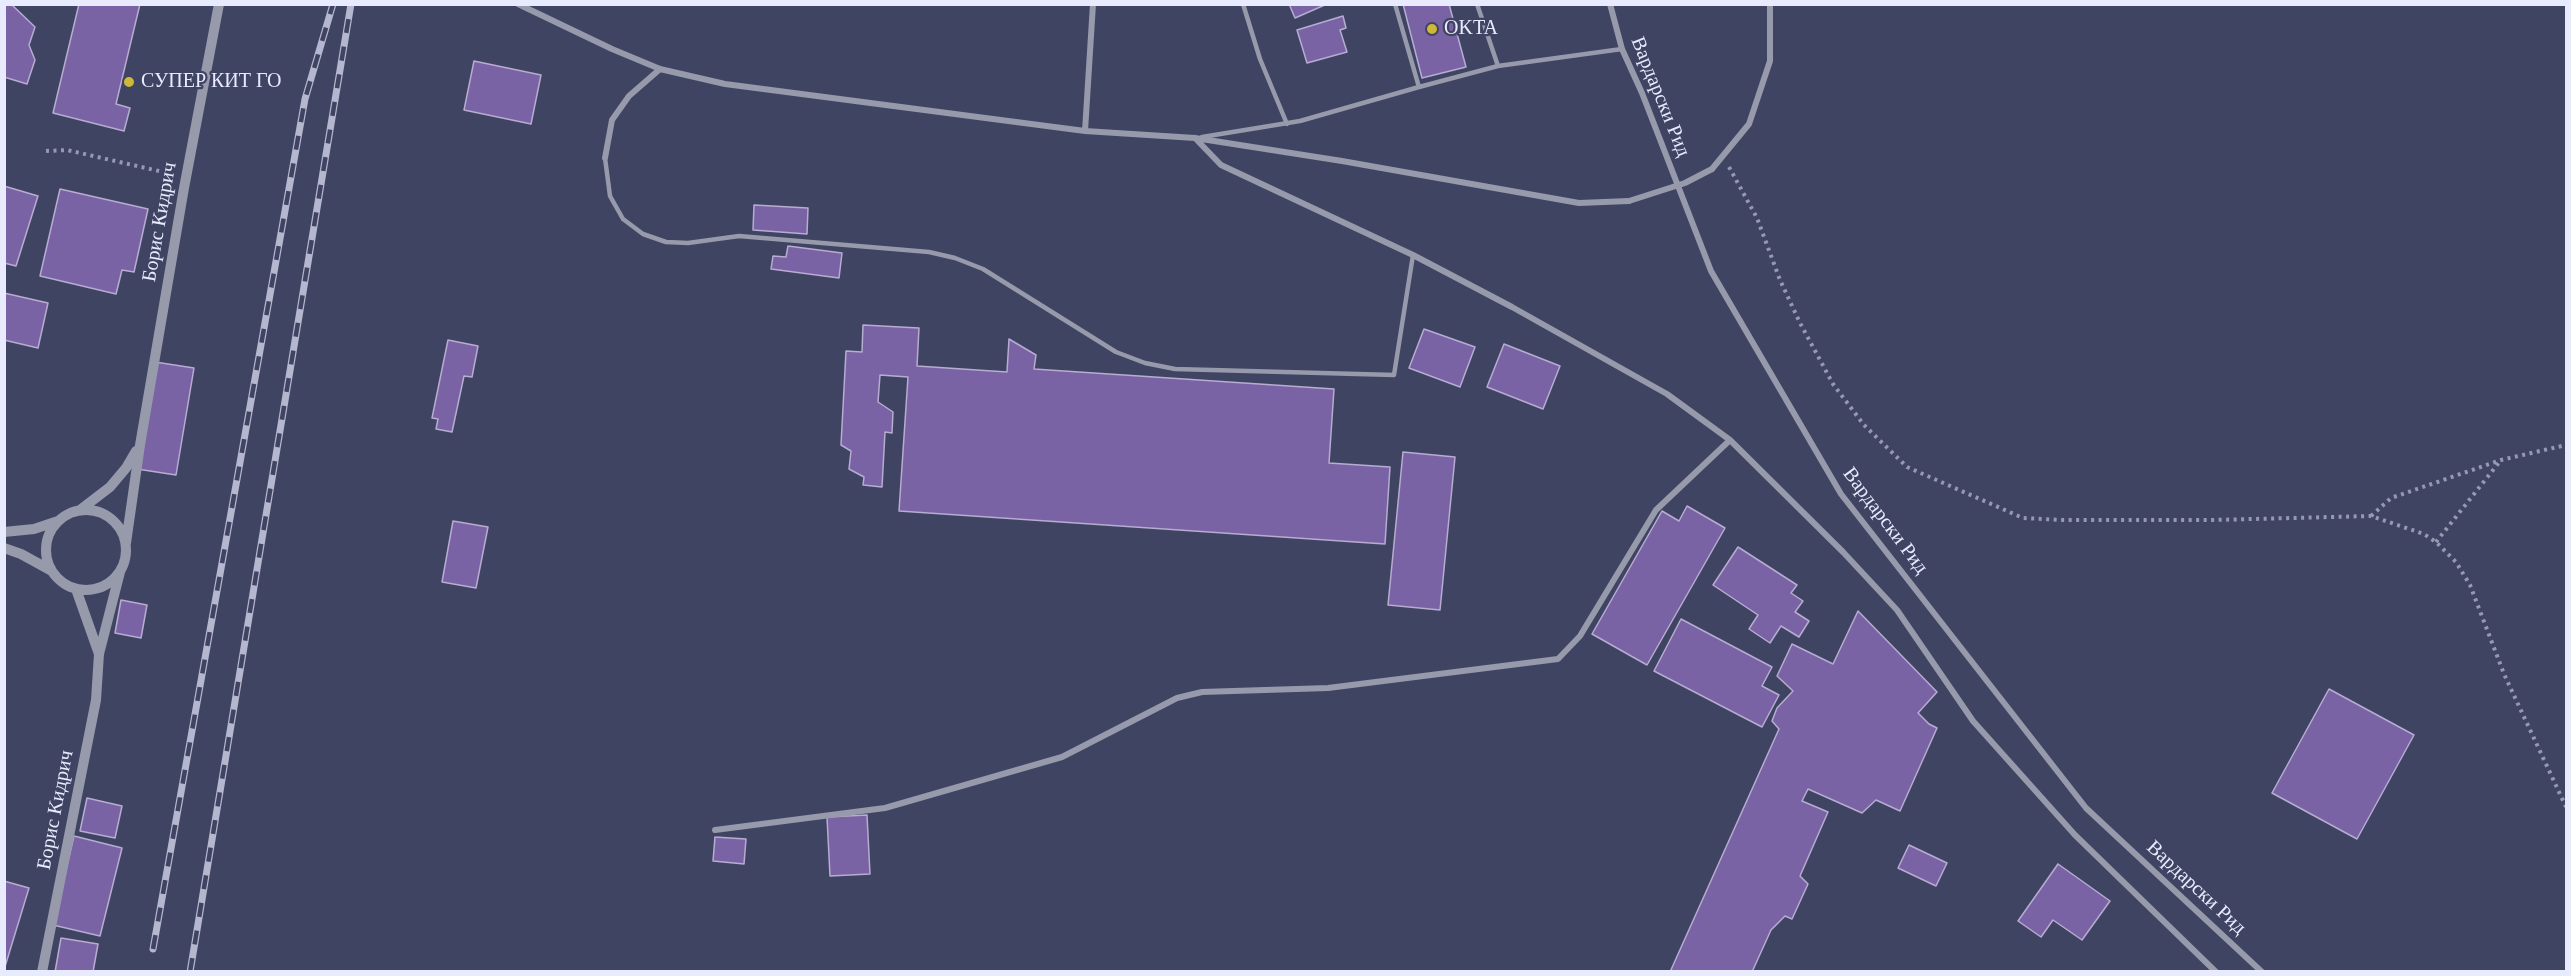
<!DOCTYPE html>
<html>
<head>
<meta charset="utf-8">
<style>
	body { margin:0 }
	#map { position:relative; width:2571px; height:976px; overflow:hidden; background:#404463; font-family:"Times New Roman",serif }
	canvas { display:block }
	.frame { position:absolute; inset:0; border:6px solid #e8ebfe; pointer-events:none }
</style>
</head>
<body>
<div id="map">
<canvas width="2571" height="976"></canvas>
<div class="frame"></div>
</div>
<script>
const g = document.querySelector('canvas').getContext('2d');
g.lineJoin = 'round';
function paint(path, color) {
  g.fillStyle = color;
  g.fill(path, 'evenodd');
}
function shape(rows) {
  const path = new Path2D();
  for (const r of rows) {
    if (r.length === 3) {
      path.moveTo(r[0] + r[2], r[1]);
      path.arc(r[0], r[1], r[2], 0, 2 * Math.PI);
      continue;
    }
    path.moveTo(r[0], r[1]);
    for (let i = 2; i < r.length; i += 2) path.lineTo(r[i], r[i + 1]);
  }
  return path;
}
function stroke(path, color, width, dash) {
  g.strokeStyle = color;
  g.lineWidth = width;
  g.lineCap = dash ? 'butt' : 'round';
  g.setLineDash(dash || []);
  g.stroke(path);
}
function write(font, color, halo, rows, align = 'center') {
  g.font = font + ' "Times New Roman",serif';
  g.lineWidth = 4.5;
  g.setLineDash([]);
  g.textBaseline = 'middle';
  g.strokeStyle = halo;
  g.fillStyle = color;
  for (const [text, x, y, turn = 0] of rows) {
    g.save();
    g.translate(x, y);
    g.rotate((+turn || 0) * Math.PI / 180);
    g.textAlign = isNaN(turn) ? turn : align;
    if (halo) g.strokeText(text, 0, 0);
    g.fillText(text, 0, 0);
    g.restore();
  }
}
const building = shape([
	[4,4,11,4,35,27,29,45,35,60,27,84,4,77,4,4],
	[79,4,140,4,116,104,130,108,124,131,53,113,79,4],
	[1289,4,1327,4,1295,18,1289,4],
	[1403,4,1449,4,1466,67,1422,78,1403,4],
	[1343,16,1346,28,1340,30,1347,52,1307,63,1297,30,1343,16],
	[474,61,541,75,531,124,464,110,474,61],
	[4,186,38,196,16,266,4,263,4,186],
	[60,189,148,209,134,272,122,270,116,294,40,276,60,189],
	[754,205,808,208,807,234,753,230,754,205],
	[788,246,842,253,839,278,771,269,773,256,786,257,788,246],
	[4,293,48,303,38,348,4,340,4,293],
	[863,325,919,328,917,366,1007,372,1009,339,1036,355,1034,369,1334,389,1329,463,1390,467,1385,544,899,511,908,377,880,375,878,402,893,412,892,433,885,432,882,487,863,485,864,477,849,469,851,451,841,445,846,351,862,352,863,325],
	[1424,329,1475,347,1460,387,1409,368,1424,329],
	[448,340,478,346,472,377,464,376,452,432,436,429,438,419,432,418,448,340],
	[1504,344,1560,366,1543,409,1487,387,1504,344],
	[155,362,194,368,176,475,137,469,155,362],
	[1403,452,1455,457,1440,610,1388,605,1403,452],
	[1687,506,1725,528,1647,665,1592,634,1662,511,1679,521,1687,506],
	[453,521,488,527,476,588,442,582,453,521],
	[1738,547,1797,585,1791,593,1803,601,1795,612,1809,621,1799,637,1781,626,1770,643,1749,629,1758,615,1713,585,1738,547],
	[121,600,147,605,141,638,115,633,121,600],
	[1858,611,1937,692,1918,713,1929,724,1937,728,1900,811,1876,800,1862,813,1808,789,1802,801,1828,812,1800,876,1808,884,1792,919,1785,916,1771,930,1752,972,1670,972,1779,729,1772,721,1777,708,1793,691,1777,676,1792,644,1833,664,1858,611],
	[1681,619,1772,667,1762,686,1779,695,1762,727,1654,671,1681,619],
	[2329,689,2414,735,2357,839,2272,793,2329,689],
	[87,798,122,806,115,838,80,831,87,798],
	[867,815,870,874,830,876,827,817,867,815],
	[74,836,122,848,100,936,53,925,74,836],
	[715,837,746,839,744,864,713,861,715,837],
	[1909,845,1947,863,1936,886,1898,868,1909,845],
	[2058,864,2110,901,2082,940,2053,920,2041,937,2018,921,2058,864],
	[4,881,29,888,4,970,4,881],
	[61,938,98,944,93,972,55,972,61,938]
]);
paint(building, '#7a63a5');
stroke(building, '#b7acd1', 1.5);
stroke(shape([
	[46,151,67,150,172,174],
	[1729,167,1757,218,1780,280,1800,323,1833,384,1864,425,1907,467,2023,518,2061,520,2213,520,2371,516,2424,534,2436,542,2456,562,2470,585,2504,674,2566,807],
	[2371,516,2391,498,2501,460,2566,445],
	[2436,542,2501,460]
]), '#9699b2', 4, [3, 4.5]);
stroke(shape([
	[1243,4,1260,59,1287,124],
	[1395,4,1419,87,1498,66,1622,49],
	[1477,4,1498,66],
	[1202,137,1300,121,1419,87],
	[605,158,610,196,623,219,643,234,666,242,688,243,739,236,929,252,955,258,983,269,1116,352,1145,363,1175,369,1394,375,1413,255]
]), '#979aaa', 4.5);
stroke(shape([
	[518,4,612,49,660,69,725,84,1085,131,1195,138,1342,161,1579,203,1629,201],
	[1610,4,1622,49,1642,93,1711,271,1841,494,2086,808,2262,972],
	[1085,131,1093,4],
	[1195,138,1221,165,1413,255,1512,307,1667,394,1730,440,1843,552,1897,610,1973,721,2075,835,2216,972],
	[605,158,612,120,629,96,660,69],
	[1712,169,1749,124,1770,61,1770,4],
	[715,830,885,808,1062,757,1177,698,1202,692,1328,688,1558,659,1580,636,1656,510,1730,440]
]), '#979aaa', 6);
stroke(shape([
	[80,510,110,487,126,468,136,451],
	[86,550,40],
	[4,532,34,529,58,521],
	[126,543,140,445,184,188,219,4],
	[4,548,21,554,52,571],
	[76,589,99,654],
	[42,972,96,700,99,654,120,572]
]), '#979aaa', 10);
const rail = shape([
	[153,949,305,99,333,4],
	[190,972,351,4]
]);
stroke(rail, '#b4b7ce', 7);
stroke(rail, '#404463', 4.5, [14]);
stroke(shape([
	[1629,201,1685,183,1712,169]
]), '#979aaa', 6);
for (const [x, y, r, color] of [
	[1432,29,6,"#cfb837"],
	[129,82,6,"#cfb837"]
]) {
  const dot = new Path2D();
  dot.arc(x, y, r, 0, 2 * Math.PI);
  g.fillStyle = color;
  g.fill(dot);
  stroke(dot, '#404463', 2);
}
write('20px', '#e8ebfe', '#404463', [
	["OKTA",1444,29],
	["СУПЕР КИТ ГО",141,82]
], 'left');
write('20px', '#e8ebfe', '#404463', [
	["Вардарски Рид",1660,97,68],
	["Борис Кидрич",160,222,-80],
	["Вардарски Рид",1885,521,53],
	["Борис Кидрич",56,810,-79],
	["Вардарски Рид",2196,888,43]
]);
</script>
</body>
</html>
